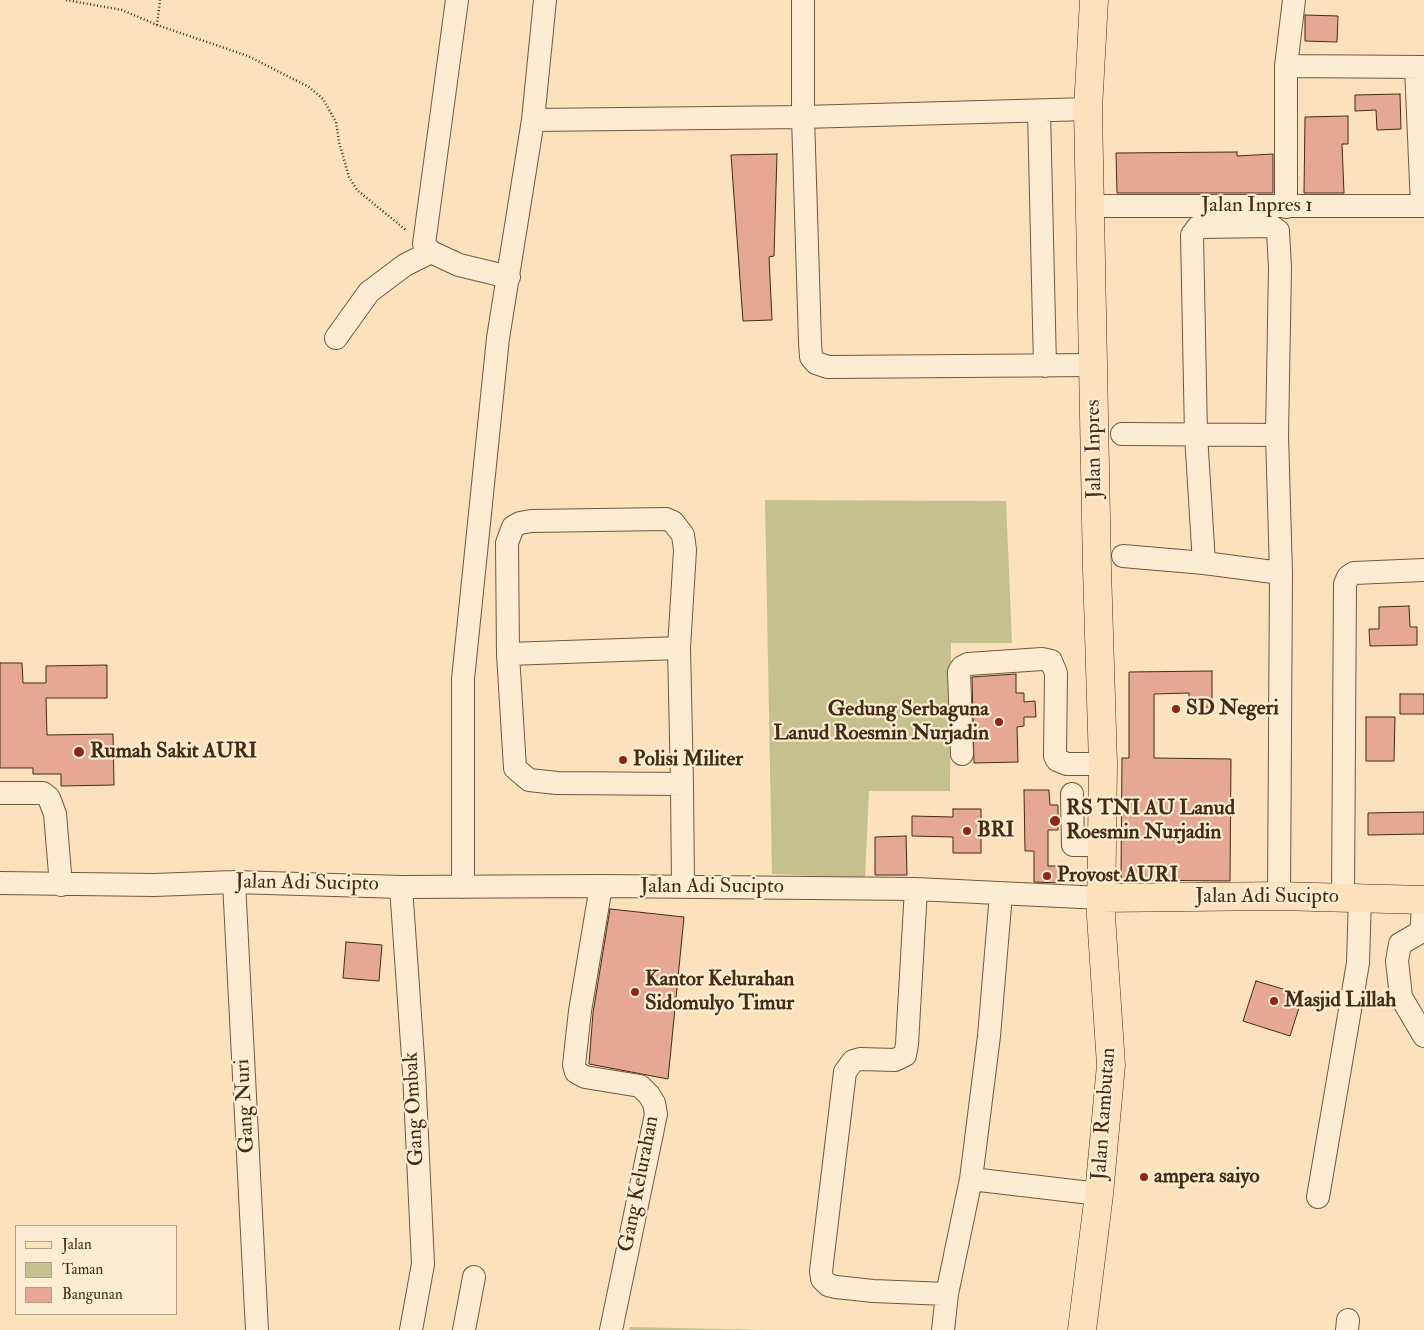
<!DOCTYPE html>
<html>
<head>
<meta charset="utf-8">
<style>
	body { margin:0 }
	#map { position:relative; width:1424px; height:1330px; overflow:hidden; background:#fce1bd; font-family:"IM FELL Double Pica",serif }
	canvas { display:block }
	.legend { position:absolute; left:15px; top:1225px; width:162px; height:90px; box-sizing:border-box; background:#fdecd4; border:1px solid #b39f87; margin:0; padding:6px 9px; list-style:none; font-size:15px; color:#442b13 }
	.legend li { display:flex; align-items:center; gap:10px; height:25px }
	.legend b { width:25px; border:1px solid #b39f87 }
</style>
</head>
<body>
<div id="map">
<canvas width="1424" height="1330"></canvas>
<ul class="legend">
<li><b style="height:6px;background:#fce1bd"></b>Jalan</li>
<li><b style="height:14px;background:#c4c18e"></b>Taman</li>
<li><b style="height:14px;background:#e6a793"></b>Bangunan</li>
</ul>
</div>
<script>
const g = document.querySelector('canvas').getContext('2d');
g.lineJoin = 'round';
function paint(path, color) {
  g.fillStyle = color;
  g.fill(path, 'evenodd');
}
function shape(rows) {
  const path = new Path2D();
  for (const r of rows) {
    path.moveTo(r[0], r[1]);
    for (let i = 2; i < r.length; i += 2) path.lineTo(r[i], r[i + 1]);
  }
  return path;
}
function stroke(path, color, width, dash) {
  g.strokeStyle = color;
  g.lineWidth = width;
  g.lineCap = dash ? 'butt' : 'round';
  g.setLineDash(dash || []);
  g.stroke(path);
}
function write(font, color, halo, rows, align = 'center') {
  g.font = font + ' "IM FELL Double Pica",serif';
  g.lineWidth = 4.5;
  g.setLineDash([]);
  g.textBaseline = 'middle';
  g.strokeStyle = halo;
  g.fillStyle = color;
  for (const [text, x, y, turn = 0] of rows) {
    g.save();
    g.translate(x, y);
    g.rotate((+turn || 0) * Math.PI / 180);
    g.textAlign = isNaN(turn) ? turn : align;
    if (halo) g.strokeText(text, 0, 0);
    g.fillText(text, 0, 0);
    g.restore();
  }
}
paint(shape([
	[765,500,1006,501,1012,643,951,643,950,791,869,791,865,878,772,874],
	[630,1327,767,1330,629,1330]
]), '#c4c18e');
const building = shape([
	[1305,15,1338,16,1337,42,1305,41,1305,15],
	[1400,94,1401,129,1377,130,1376,110,1355,111,1355,95,1400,94],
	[1348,116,1348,144,1342,144,1344,193,1304,193,1305,117,1348,116],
	[1237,152,1237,156,1273,154,1273,193,1117,193,1116,153,1237,152],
	[777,154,774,256,769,257,772,320,743,321,731,155,777,154],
	[1409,606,1410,627,1417,627,1417,645,1370,646,1369,629,1379,629,1379,607,1409,606],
	[0,663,22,663,23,683,46,683,46,666,107,665,107,698,46,698,47,735,113,734,114,785,61,786,61,774,33,774,33,768,0,768,0,663],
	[1212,671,1212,707,1189,707,1189,693,1154,694,1154,758,1231,759,1230,881,1121,880,1122,758,1129,758,1129,672,1212,671],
	[1016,674,1016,693,1024,693,1024,702,1035,701,1036,717,1024,717,1024,726,1017,727,1018,762,974,763,972,677,1016,674],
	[1400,694,1424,694,1424,714,1400,714,1400,694],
	[1366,717,1395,717,1394,761,1366,761,1366,717],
	[1024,790,1049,790,1050,805,1058,805,1058,830,1048,830,1048,866,1061,866,1061,883,1034,882,1034,851,1025,851,1024,790],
	[953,809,981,809,981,853,953,853,953,837,912,836,912,816,953,817,953,809],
	[1424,812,1424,834,1368,835,1368,813,1424,812],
	[906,836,907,875,875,875,875,837,906,836],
	[610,909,684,917,668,1079,589,1064,593,1013,610,909],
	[346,942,382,945,379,981,343,978,346,942],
	[1256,981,1303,995,1290,1036,1243,1021,1256,981]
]);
paint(building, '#e6a793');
stroke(building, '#442b13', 1);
const minor = shape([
	[457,0,424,244,431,252,459,265,509,277],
	[803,0,803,117,810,342,811,357,816,363,828,367,1094,365],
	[1286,66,1424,67],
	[1416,67,1422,206],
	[1039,111,1045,366],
	[533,120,803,117,1088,109],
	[1089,206,1424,206],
	[1286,207,1286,66,1294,0],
	[336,338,369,292,405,265,431,252],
	[1122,434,1277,435],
	[1123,556,1204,563,1281,573],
	[1204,563,1196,435,1192,235,1198,227,1271,226,1278,231,1280,268,1277,435,1281,573,1279,896],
	[508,654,679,648],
	[962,754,959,672,962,667,968,664,1042,659,1051,661,1056,673,1055,756,1057,760,1067,764,1103,764],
	[682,784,557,783,529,780,515,768,508,654,507,543,513,527,520,523,531,521,666,519,673,522,683,535,685,550,679,648,682,784,683,887],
	[0,793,43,793,49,798,55,814,61,885],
	[1072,794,1073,845,1101,845],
	[234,882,257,1330],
	[0,883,154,885,234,882,401,887,601,886,916,889,1101,898],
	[601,886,580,1011,574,1065,576,1072,585,1077,640,1086,649,1095,654,1103,656,1114,611,1330],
	[401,887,414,1072,423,1264,411,1330],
	[463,887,463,679,498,338,533,120,545,0],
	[916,889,907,1044,905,1055,895,1060,860,1059,853,1061,845,1072,821,1271,822,1279,828,1285,836,1287,873,1291,947,1294],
	[1343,897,1345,584,1348,577,1354,573,1424,570],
	[1423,900,1422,926,1419,933,1400,944,1397,961,1401,997,1424,1036],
	[971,1179,1099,1194],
	[1318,1197,1358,963,1360,897],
	[464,1330,474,1277],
	[943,1330,947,1294,971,1179,989,1036,1001,894],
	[1347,1330,1348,1320]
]);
const major = shape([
	[1101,898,1279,896,1424,900],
	[1082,1330,1099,1194,1111,1065,1101,916,1103,764,1097,569,1088,109,1094,0]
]);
stroke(minor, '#72583e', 24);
stroke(major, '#442b13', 29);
stroke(shape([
	[66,0,122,10,157,25,248,56,309,87,323,99,336,122,339,142,349,177,357,190,407,231],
	[157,25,160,0]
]), '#442b13', 2.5, [1, 2.5]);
stroke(minor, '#fdecd4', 22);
stroke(major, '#fce1bd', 28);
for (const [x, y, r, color] of [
	[1176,709,5,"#8f2418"],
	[999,722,5,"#8f2418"],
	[79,752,6,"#8f2418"],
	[623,760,5,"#8f2418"],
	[1055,821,6,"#8f2418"],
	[967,831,5,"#8f2418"],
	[1047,876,5,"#8f2418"],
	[635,992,5,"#8f2418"],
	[1274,1001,5,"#8f2418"],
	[1144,1177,5,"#8f2418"]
]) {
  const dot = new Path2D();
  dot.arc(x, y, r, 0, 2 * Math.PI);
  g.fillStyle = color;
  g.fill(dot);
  stroke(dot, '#fdecd4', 2);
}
write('21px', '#442b13', '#fdecd4', [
	["Jalan Inpres 1",1257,206],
	["Jalan Inpres",1095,449,-91],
	["Jalan Adi Sucipto",307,884,1],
	["Jalan Adi Sucipto",712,887],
	["Jalan Adi Sucipto",1267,897],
	["Gang Nuri",246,1106,-93],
	["Gang Ombak",415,1109,-93],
	["Jalan Rambutan",1105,1114,-86],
	["Gang Kelurahan",640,1184,-79]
]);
write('bold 21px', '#442b13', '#fdecd4', [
	["SD Negeri",1186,709],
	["Gedung Serbaguna",989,710,"right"],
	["Lanud Roesmin Nurjadin",989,734,"right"],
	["Rumah Sakit AURI",90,752],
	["Polisi Militer",633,760],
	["RS TNI AU Lanud",1066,809],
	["Roesmin Nurjadin",1066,833],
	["BRI",977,831],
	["Provost AURI",1057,876],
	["Kantor Kelurahan",645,980],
	["Sidomulyo Timur",645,1004],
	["Masjid Lillah",1284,1001],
	["ampera saiyo",1154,1177]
], 'left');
</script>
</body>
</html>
